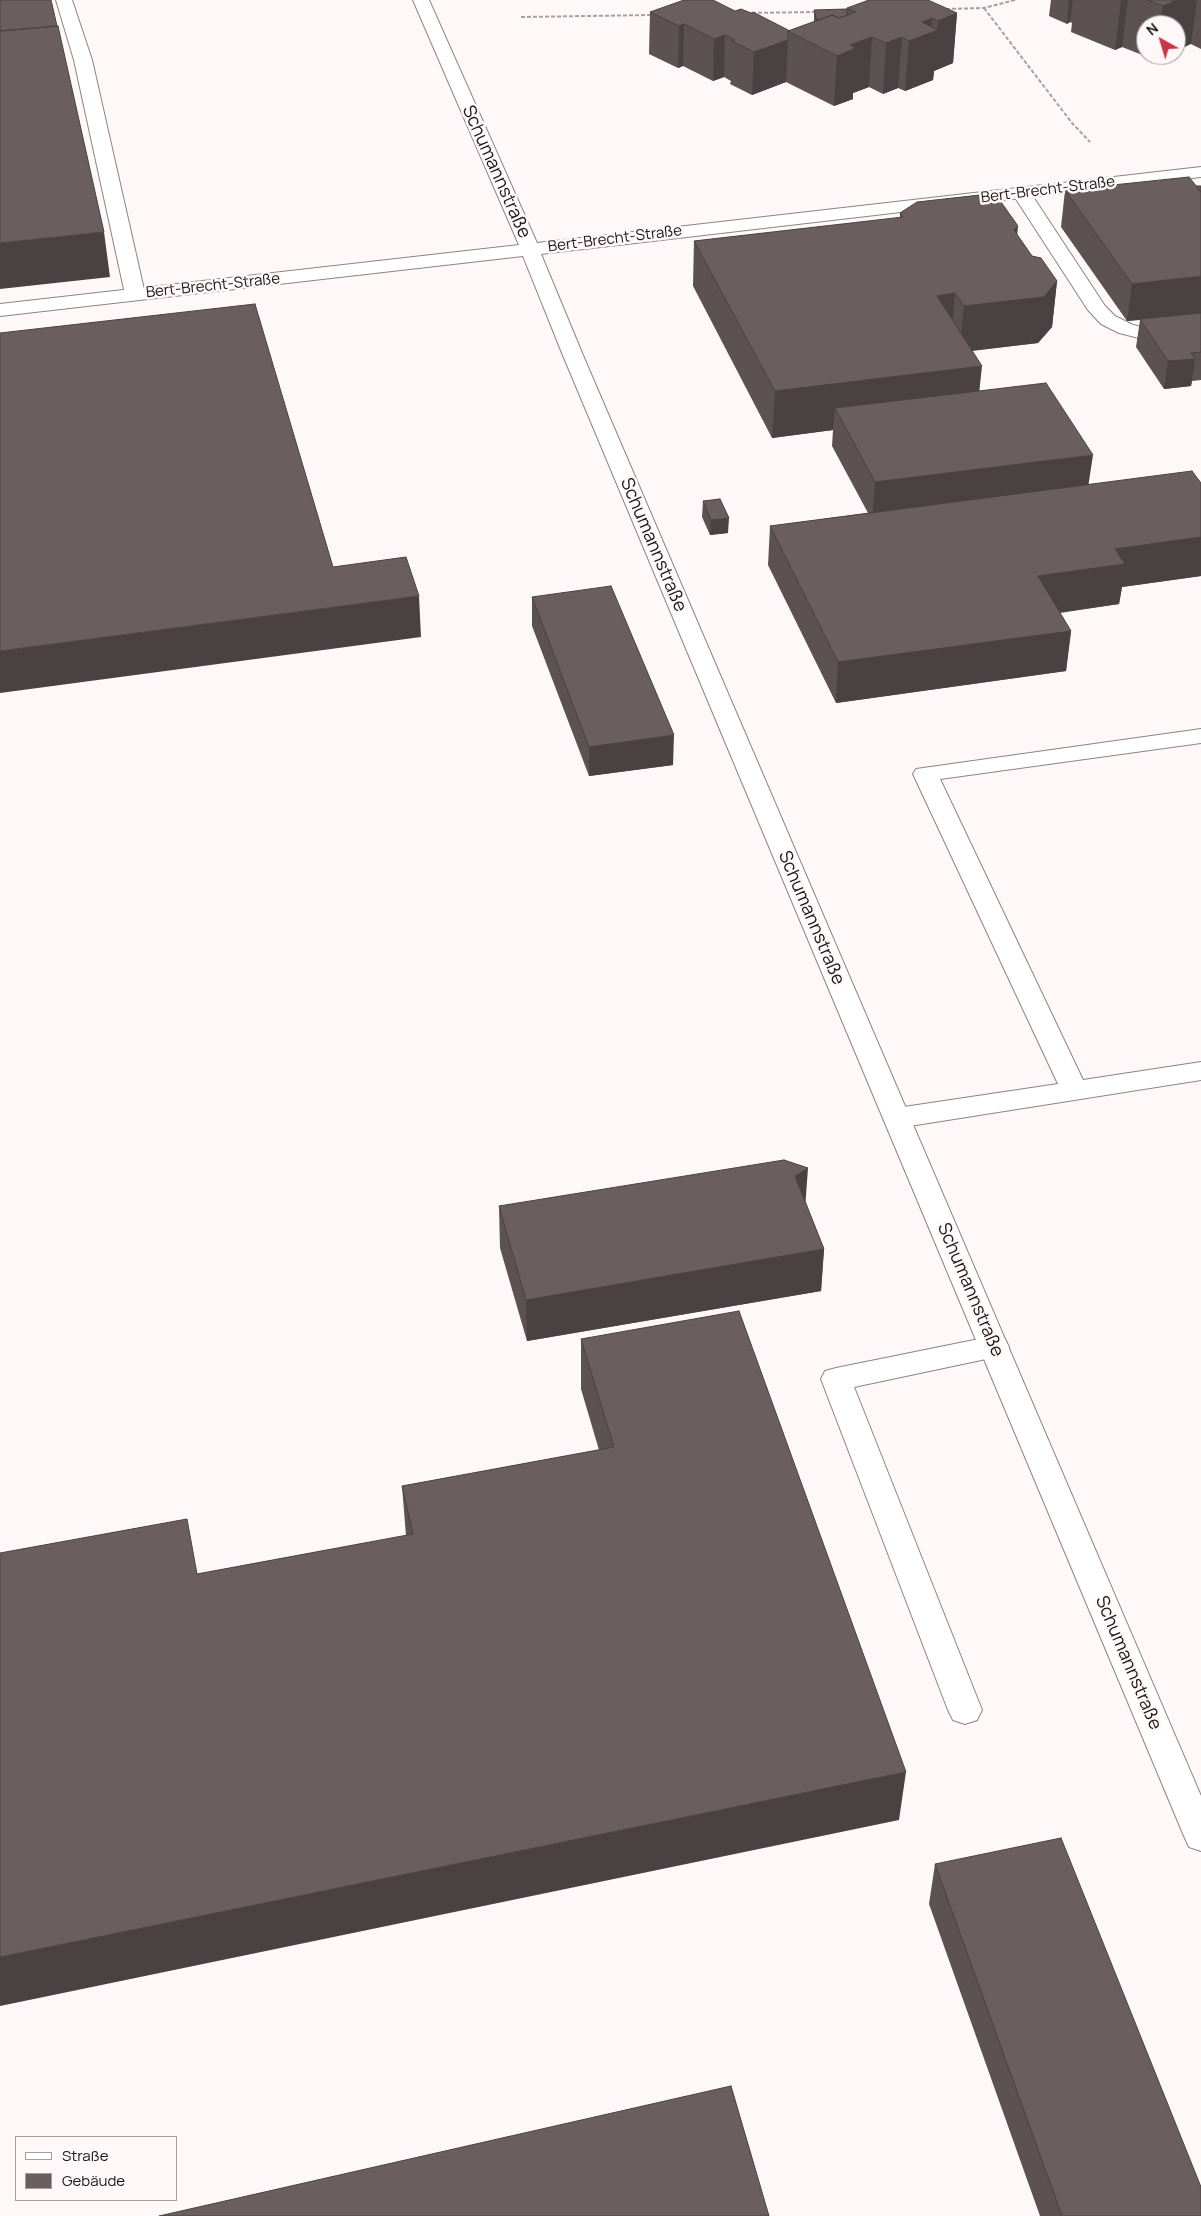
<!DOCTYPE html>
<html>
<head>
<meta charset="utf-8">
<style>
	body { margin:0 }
	#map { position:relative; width:1201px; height:2216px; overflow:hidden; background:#fef8f8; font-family:Manrope,sans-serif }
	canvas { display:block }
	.legend { position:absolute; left:15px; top:2136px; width:162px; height:65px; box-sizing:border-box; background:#fef8f8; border:1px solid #a39e9e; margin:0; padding:6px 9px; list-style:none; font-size:15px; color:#1b1717 }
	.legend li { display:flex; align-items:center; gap:10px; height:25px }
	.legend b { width:25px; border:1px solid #a39e9e }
	.north { position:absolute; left:1136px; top:15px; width:50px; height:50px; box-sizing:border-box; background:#fef8f8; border:1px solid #a39e9e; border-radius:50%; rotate:321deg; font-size:14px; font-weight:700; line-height:20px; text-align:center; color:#1b1717 }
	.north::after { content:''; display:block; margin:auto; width:18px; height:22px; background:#c63643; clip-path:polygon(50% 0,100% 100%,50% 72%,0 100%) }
</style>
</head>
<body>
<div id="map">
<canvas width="1201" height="2216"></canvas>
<ul class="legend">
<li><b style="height:6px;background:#fff"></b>Straße</li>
<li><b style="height:14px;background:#6a5f5e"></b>Gebäude</li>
</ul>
<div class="north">N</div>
</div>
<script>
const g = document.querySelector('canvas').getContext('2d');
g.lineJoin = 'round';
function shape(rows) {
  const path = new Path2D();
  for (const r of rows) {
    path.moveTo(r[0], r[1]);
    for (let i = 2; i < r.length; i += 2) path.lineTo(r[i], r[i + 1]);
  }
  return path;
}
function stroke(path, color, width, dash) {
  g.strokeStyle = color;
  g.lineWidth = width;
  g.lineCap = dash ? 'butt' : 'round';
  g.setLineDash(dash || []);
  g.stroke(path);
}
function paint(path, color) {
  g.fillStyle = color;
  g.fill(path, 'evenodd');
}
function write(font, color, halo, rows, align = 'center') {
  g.font = font + ' Manrope,sans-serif';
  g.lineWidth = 5;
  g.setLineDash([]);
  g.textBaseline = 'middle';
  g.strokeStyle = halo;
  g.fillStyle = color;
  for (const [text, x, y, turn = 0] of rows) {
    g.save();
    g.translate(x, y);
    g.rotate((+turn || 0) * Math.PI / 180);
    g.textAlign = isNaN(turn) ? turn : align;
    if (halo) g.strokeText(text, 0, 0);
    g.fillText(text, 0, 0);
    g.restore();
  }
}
const lane = shape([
	[56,0,72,0,92,60,145,294,142,298,135,300,128,298,125,294,74,60,56,0],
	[1021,187,1028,189,1105,306,1115,316,1133,325,1151,329,1201,324,1201,336,1151,341,1119,333,1101,324,1088,310,1012,193,1014,189,1021,187],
	[1201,729,1201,743,940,779,1083,1080,1201,1062,1201,1080,897,1128,887,1125,883,1118,887,1111,897,1108,1058,1084,913,774,916,769,1201,729],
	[994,1336,1005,1339,1009,1347,1005,1355,854,1387,982,1710,977,1720,965,1724,953,1720,948,1710,821,1379,825,1371,836,1368,994,1336]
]);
const street = shape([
	[413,0,429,0,537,243,1201,167,1201,177,541,254,582,353,1201,1796,1201,1851,1189,1847,1184,1836,562,353,523,256,0,316,0,304,519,245,413,0]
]);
stroke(lane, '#8f8383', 2);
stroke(street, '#8f8383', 2);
stroke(shape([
	[984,8,1072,123,1090,142],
	[946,9,984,8,1015,0],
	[746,13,818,12],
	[521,17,653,15]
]), '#a7a2a2', 2, [4, 2]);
paint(lane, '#fff');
paint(street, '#fff');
paint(shape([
	[1051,0,1201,0,1201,49,1191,44,1176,25,1146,25,1146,55,1167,55,1155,60,1122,47,1115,50,1071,32,1072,23,1070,22,1067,24,1049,16],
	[847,8,957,13,953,63,934,71,933,80,905,91,898,88,883,94,869,87,853,93,853,99,834,106,786,82,752,95,730,84,731,81,724,77,713,81,683,66,678,68,649,54,650,12,735,11,790,31,814,22,814,10,847,9],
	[1065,190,1201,313,1201,380,1192,381,1191,386,1164,389,1136,347,1140,320,1127,321,1061,227],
	[900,213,1017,235,1032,256,1057,281,1052,327,1038,343,972,351,979,391,1089,484,1201,483,1201,576,1122,587,1119,604,1060,613,1071,631,1066,671,836,703,768,565,770,526,868,513,832,446,833,430,772,438,693,286,694,241,900,218],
	[703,501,728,533,710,535,702,517],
	[532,597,673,765,589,776,532,626],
	[805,1202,824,1249,821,1291,527,1341,500,1248,499,1206],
	[581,1339,899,1820,197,1574,406,1536,402,1486,599,1450,581,1389],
	[935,1864,1201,2216,1040,2216,929,1904]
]), '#5b5251');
paint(shape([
	[1069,0,1073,0,1070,22,1067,24],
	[1121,0,1128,0,1122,47,1115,50],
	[1177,0,1197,0,1191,44,1176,51,1176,25,1160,25,1163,6],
	[957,13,953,63,934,71,933,80,905,91,909,41,922,22,932,18,931,32,937,30,938,21],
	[684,24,683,66,678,68,679,26],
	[725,35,724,77,713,81,714,39],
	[872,37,869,87,853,93,853,99,834,106,837,56,850,45],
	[902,37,898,88,883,94,886,43],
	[788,40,786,82,752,95,754,52],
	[1156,55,1167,55,1155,60],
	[1018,226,1014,270,1014,230],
	[104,232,110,277,0,289,0,243],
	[1201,276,1201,313,1127,321,1132,284],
	[1057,281,1052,327,1038,343,959,352,964,306],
	[955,293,951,339,937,296],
	[1195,359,1191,386,1164,389,1168,361],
	[982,366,977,413,835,408,833,430,772,438,775,391],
	[1093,455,1087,494,872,521,875,482],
	[729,518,728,533,710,535,711,520],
	[1201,537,1201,576,1122,587,1119,604,1033,616,1038,576,1115,549],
	[419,596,421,637,0,693,0,651],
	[1071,631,1066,671,836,703,838,662],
	[674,735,673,765,589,776,589,747],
	[808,1168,805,1209,795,1176],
	[824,1249,821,1291,527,1341,526,1300],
	[906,1772,899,1820,0,2006,0,1957]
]), '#4a4242');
const building = shape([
	[0,0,51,0,57,26,0,31,0,0],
	[684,0,713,0,735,11,741,9,751,13,753,12,790,31,788,31,788,40,754,52,732,41,735,40,725,35,714,39,684,24,679,26,650,12,684,0],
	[869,0,928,0,957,13,938,21,932,18,922,22,938,30,909,41,902,37,886,43,872,37,850,45,856,48,837,56,788,31,832,15,839,18,856,12,847,8,869,0],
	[1147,0,1177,0,1163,6,1147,0],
	[847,9,847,15,839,18,832,15,817,21,814,10,847,9],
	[58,26,104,232,0,243,0,31,58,26],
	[1189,177,1201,192,1201,276,1132,284,1065,190,1189,177],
	[1196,186,1201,186,1201,192,1196,186],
	[980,195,1001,202,1018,226,1014,230,1032,256,1041,258,1057,281,1044,297,964,306,955,293,937,296,982,366,775,391,694,241,903,217,900,213,917,202,980,195],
	[255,304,333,567,406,557,419,596,0,651,0,333,255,304],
	[1201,313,1201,352,1191,353,1195,359,1168,361,1140,319,1201,313],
	[1046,383,1093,455,875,482,835,408,1046,383],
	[1192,471,1201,483,1201,537,1115,549,1125,564,1038,576,1071,631,838,662,770,526,1192,471],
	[720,499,729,518,711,520,703,501,720,499],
	[611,586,674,735,589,747,532,597,611,586],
	[784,1160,808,1168,795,1176,824,1249,526,1300,499,1206,784,1160],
	[739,1311,906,1772,0,1957,0,1553,187,1519,197,1574,413,1534,402,1486,614,1447,581,1339,739,1311],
	[1061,1838,1201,2187,1201,2216,1062,2216,935,1864,1061,1838],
	[731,2086,769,2216,159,2216,731,2086]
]);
paint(building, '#6a5f5e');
stroke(building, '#4a4242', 1);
write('15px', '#1b1717', '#fef8f8', [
	["Bert-Brecht-Straße",1048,190,-7],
	["Bert-Brecht-Straße",615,239,-7],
	["Bert-Brecht-Straße",213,286,-6]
]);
write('18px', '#1b1717', '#fef8f8', [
	["Schumannstraße",496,172,66],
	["Schumannstraße",653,545,67],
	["Schumannstraße",811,918,67],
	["Schumannstraße",970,1290,67],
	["Schumannstraße",1128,1663,67]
]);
</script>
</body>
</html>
